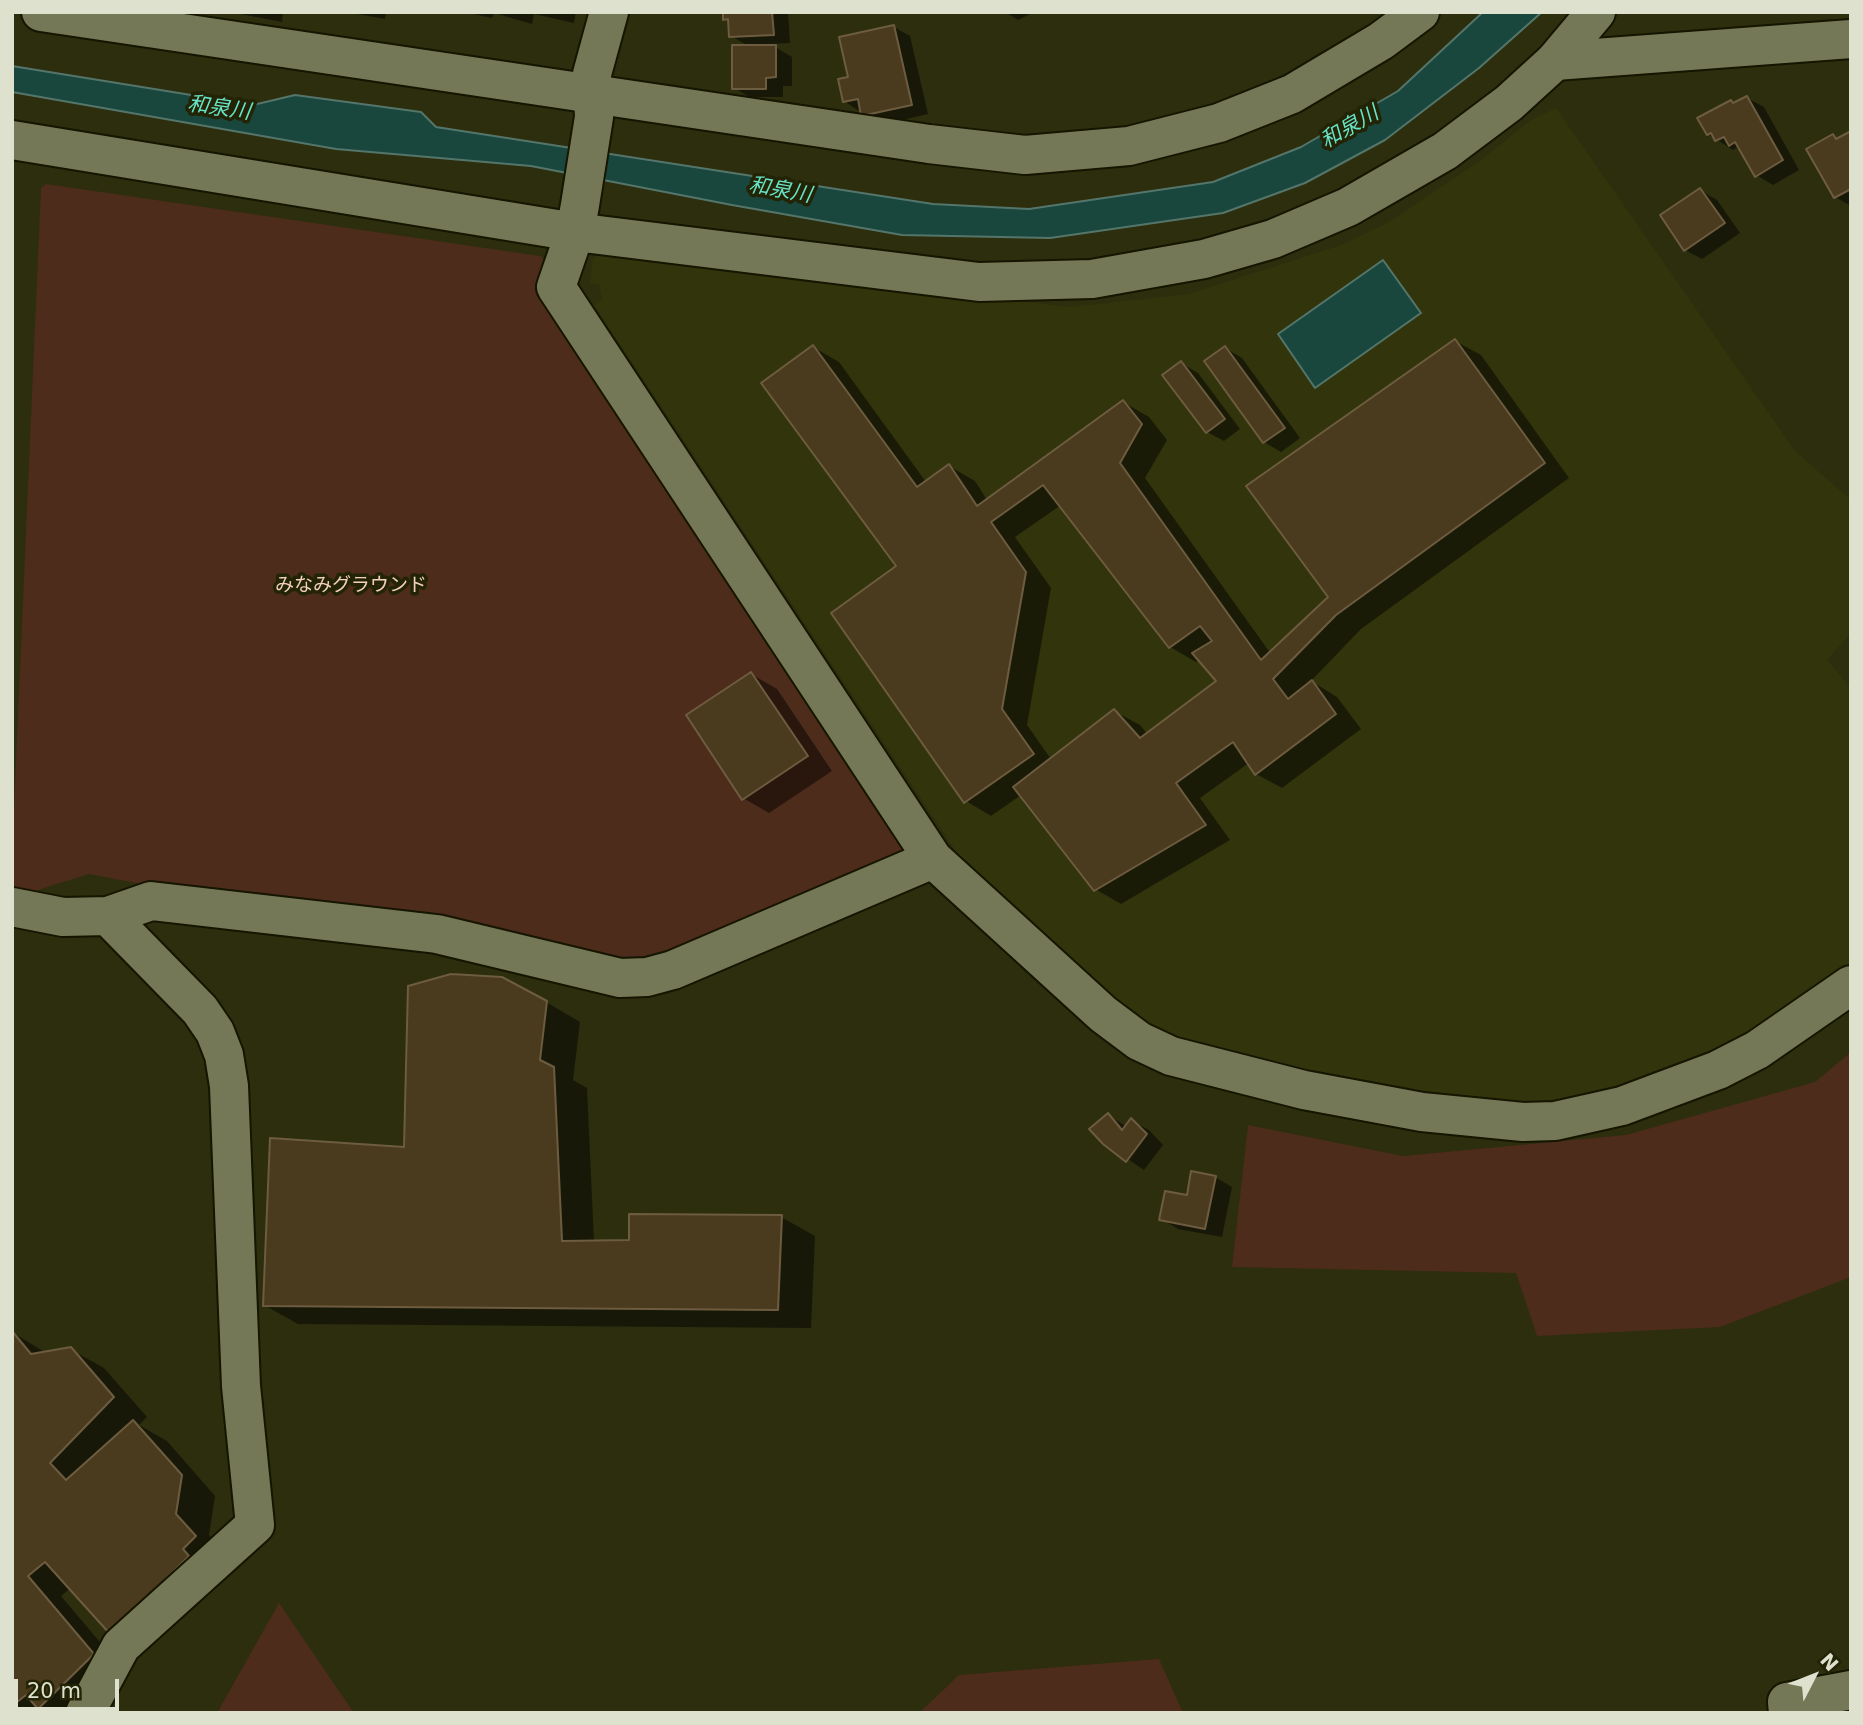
<!DOCTYPE html>
<html>
<head>
<meta charset="utf-8">
<style>
	body { margin:0 }
	#map { position:relative; width:1863px; height:1725px; overflow:hidden; background:#2c2e0e; font-family:"DejaVu Sans",sans-serif }
	canvas { display:block }
	.frame { position:absolute; inset:0; border:14px solid #dfe1cf; pointer-events:none }
	.north { position:absolute; left:1779px; top:1641px; width:70px; height:70px; -webkit-text-stroke:5px #222405; paint-order:stroke; rotate:48deg; font-size:19px; font-weight:700; line-height:28px; text-align:center; color:#dfe1cf }
	.north::after { content:''; display:block; margin:auto; width:24px; height:32px; background:#dfe1cf; clip-path:polygon(50% 0,100% 100%,50% 72%,0 100%) }
	.scale { position:absolute; left:14px; top:1679px; width:105px; height:32px; box-sizing:border-box; border:4px solid #dfe1cf; border-top:0; padding-left:9px; font-size:21px; line-height:24px; white-space:nowrap; color:#dfe1cf; -webkit-text-stroke:5px #222405; paint-order:stroke }
</style>
</head>
<body>
<div id="map">
<canvas width="1863" height="1725"></canvas>
<div class="frame"></div>
<div class="north">N</div>
<div class="scale">20 m</div>
</div>
<script>
const g = document.querySelector('canvas').getContext('2d');
g.lineJoin = 'round';
function paint(path, color) {
  g.fillStyle = color;
  g.fill(path, 'evenodd');
}
function shape(rows) {
  const path = new Path2D();
  for (const r of rows) {
    path.moveTo(r[0], r[1]);
    for (let i = 2; i < r.length; i += 2) path.lineTo(r[i], r[i + 1]);
  }
  return path;
}
function stroke(path, color, width, dash) {
  g.strokeStyle = color;
  g.lineWidth = width;
  g.lineCap = dash ? 'butt' : 'round';
  g.setLineDash(dash || []);
  g.stroke(path);
}
function write(font, color, halo, rows, align = 'center') {
  g.font = font + ' "DejaVu Sans","Noto Sans JP",sans-serif';
  g.lineWidth = 7;
  g.setLineDash([]);
  g.textBaseline = 'middle';
  g.strokeStyle = halo;
  g.fillStyle = color;
  for (const [text, x, y, turn = 0] of rows) {
    g.save();
    g.translate(x, y);
    g.rotate((+turn || 0) * Math.PI / 180);
    g.textAlign = isNaN(turn) ? turn : align;
    if (halo) g.strokeText(text, 0, 0);
    g.fillText(text, 0, 0);
    g.restore();
  }
}
paint(shape([
	[1556,108,1795,451,1851,500,1851,633,1827,660,1851,688,1851,968,1747,1035,1641,1082,1536,1104,1464,1105,1192,1049,1124,1013,959,856,594,305,602,299,599,284,590,283,593,259,602,252,1070,307,1189,294,1341,245,1389,222,1481,160,1531,120]
]), '#32340c');
paint(shape([
	[46,184,540,256,544,260,538,279,913,839,911,855,829,900,636,964,240,903,89,874,22,895,12,885,12,852,41,188],
	[1851,1052,1851,1277,1720,1327,1537,1336,1516,1273,1232,1267,1248,1125,1403,1156,1626,1135,1815,1082],
	[279,1603,354,1713,217,1713],
	[1159,1659,1183,1713,919,1713,959,1675]
]), '#4d2c1b');
const water = shape([
	[1483,12,1542,12,1479,68,1385,140,1305,183,1223,213,1050,238,902,235,732,205,531,166,336,149,12,92,12,66,253,105,295,95,421,112,436,127,933,204,1029,209,1213,182,1301,147,1398,91,1483,12],
	[1383,260,1421,313,1315,388,1278,334,1383,260]
]);
paint(water, '#19473e');
stroke(water, '#54756a', 2);
paint(shape([
	[230,12,283,12,282,22],
	[346,12,386,12,385,19],
	[464,12,576,12,574,23,534,14,532,24,494,13,492,18],
	[725,12,788,12,790,43,770,44,792,57,792,86,783,86,783,97,750,97,734,88,750,47,731,36,730,21,725,19],
	[1005,12,1034,12,1018,20],
	[894,27,910,36,928,114,880,125,844,101,850,78],
	[1747,98,1764,107,1799,170,1773,185,1756,175,1743,152,1736,148,1733,150,1708,134,1731,102,1735,104],
	[1851,133,1851,206,1835,197,1833,136,1839,140],
	[1700,190,1717,200,1740,233,1702,259,1685,250],
	[1455,341,1481,355,1569,478,1361,629,1311,681,1337,697,1361,729,1282,788,1256,774,1249,763,1200,798,1230,840,1121,904,1095,889,1021,795,991,816,966,801,898,566,813,347,839,362,926,482,949,466,975,481,987,500,1123,402,1149,417,1167,440,1145,478,1271,654,1331,597],
	[1061,505,1170,647,1196,662,1200,659,1219,681,1148,735,1140,725,1114,711,1051,759,1027,725,1051,588,1015,537],
	[1225,348,1242,358,1300,438,1281,452,1264,442],
	[1181,363,1198,373,1240,429,1224,441,1207,432],
	[751,674,777,689,832,771,769,813,743,798],
	[546,1002,580,1022,573,1080,587,1088,594,1242,630,1242,781,1217,815,1236,811,1328,298,1324,264,1305,406,1149],
	[1108,1115,1127,1127,1132,1121,1149,1130,1163,1145,1144,1170,1104,1143],
	[1215,1177,1232,1187,1222,1237,1178,1229,1161,1219],
	[12,1332,46,1353,70,1349,104,1368,147,1417,139,1425,167,1441,215,1496,209,1535,228,1556,222,1576,145,1652,111,1632,71,1588,61,1596,127,1674,87,1713,26,1713,22,1711,12,1713]
]), '#0007');
const building = shape([
	[723,12,772,12,774,35,729,37,728,19,723,20,723,12],
	[894,25,912,105,861,116,858,99,843,102,838,79,848,77,839,37,894,25],
	[732,45,776,45,776,77,766,78,766,89,732,89,732,45],
	[1747,96,1783,160,1755,177,1735,142,1729,146,1724,137,1715,141,1711,133,1707,135,1697,118,1731,100,1733,103,1747,96],
	[1851,131,1851,189,1834,198,1806,149,1833,134,1836,139,1851,131],
	[1700,188,1725,223,1684,251,1660,215,1700,188],
	[1455,339,1545,463,1336,615,1273,679,1288,699,1312,680,1336,714,1255,775,1233,742,1176,783,1206,825,1094,891,1013,787,1114,709,1140,738,1216,681,1192,653,1212,641,1200,626,1169,648,1043,485,991,522,1026,572,1002,709,1034,754,964,803,831,613,896,566,761,383,813,345,917,487,949,464,977,506,1123,400,1142,424,1120,463,1261,660,1328,597,1246,486,1455,339],
	[1225,346,1285,428,1263,443,1204,361,1225,346],
	[1181,361,1225,419,1206,433,1162,375,1181,361],
	[751,672,808,756,742,800,686,715,751,672],
	[451,974,502,977,547,1001,540,1060,554,1067,562,1241,629,1240,629,1214,782,1215,778,1310,263,1306,270,1138,404,1147,408,986,451,974],
	[1108,1113,1122,1130,1131,1118,1147,1134,1126,1162,1103,1144,1089,1129,1108,1113],
	[1191,1171,1216,1176,1205,1229,1159,1220,1165,1191,1187,1195,1191,1171],
	[12,1331,31,1354,71,1347,114,1397,50,1463,66,1480,133,1420,182,1475,176,1514,196,1536,183,1549,189,1556,110,1634,45,1562,28,1576,94,1654,38,1709,26,1695,12,1706,12,1331]
]);
paint(building, '#4a3a1e');
stroke(building, '#6d5c3f', 2);
const street = shape([
	[41,12,929,144,1025,155,1129,146,1219,123,1292,94,1381,41,1420,12],
	[609,12,592,74,594,117,580,205,575,232,556,287,933,859,1103,1014,1139,1041,1171,1056,1304,1090,1422,1112,1523,1122,1555,1121,1622,1106,1718,1070,1757,1050,1851,985],
	[12,140,575,232,979,282,1092,279,1204,259,1273,239,1348,207,1445,151,1509,103,1555,61,1596,12],
	[12,907,63,917,108,916,151,901,437,934,620,978,647,977,673,970,933,859],
	[85,1713,121,1646,255,1525,241,1386,229,1086,224,1055,215,1032,200,1010,108,916],
	[1788,1713,1787,1702,1851,1690]
]);
const secondary = shape([
	[1555,61,1851,39]
]);
stroke(street, '#151500', 42);
stroke(secondary, '#151500', 42);
stroke(street, '#757857', 38);
stroke(secondary, '#757857', 38);
write('19px', '#f4d0be', '#222405', [
	["みなみグラウンド",351,586]
]);
write('italic 21px', '#68e4c9', '#222405', [
	["和泉川",219,109,8],
	["和泉川",1350,128,-30],
	["和泉川",780,191,10]
]);
</script>
</body>
</html>
